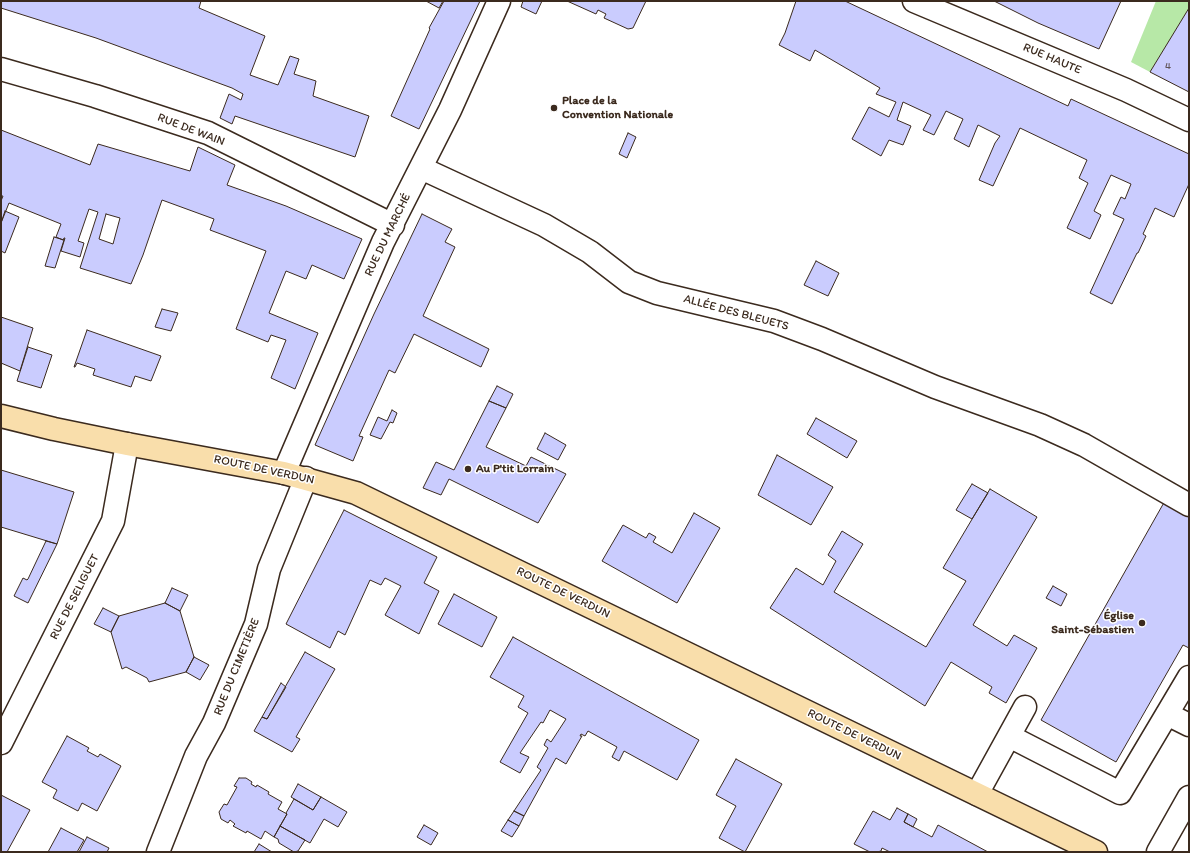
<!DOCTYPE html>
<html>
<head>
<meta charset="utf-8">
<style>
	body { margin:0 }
	#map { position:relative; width:1190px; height:853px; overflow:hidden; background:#fff; font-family:Itim,sans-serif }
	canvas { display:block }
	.frame { position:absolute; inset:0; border:2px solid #3b2a1e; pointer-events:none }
</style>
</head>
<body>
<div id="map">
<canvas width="1190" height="853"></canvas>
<div class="frame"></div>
</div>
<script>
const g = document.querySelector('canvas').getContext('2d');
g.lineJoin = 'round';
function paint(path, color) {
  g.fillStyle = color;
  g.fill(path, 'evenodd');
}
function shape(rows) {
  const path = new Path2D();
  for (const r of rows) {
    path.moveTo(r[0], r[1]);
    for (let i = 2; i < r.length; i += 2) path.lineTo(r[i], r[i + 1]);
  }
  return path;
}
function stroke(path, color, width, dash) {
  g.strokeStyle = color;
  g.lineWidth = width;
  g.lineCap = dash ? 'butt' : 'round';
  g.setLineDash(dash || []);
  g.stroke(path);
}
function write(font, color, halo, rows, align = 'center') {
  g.font = font + ' Itim,sans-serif';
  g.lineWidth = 3;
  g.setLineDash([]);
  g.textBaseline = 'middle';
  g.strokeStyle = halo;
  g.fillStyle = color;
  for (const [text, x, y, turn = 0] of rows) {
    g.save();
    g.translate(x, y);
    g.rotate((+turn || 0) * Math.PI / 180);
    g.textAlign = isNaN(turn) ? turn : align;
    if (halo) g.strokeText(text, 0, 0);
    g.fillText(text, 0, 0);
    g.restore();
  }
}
paint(shape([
	[1156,1,1189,1,1189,10,1150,72,1131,62]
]), '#b7e8a7');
const building = shape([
	[1,1,201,1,199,8,265,36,250,75,278,85,290,56,299,59,294,74,316,81,313,96,369,116,355,157,235,116,232,124,220,118,229,94,241,100,243,94,232,88,96,38,1,8,1,1],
	[426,1,443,1,439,8,426,1],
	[444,1,480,1,419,129,391,116,430,29,429,28,444,1],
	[523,1,542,1,536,14,521,7,523,1],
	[567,1,646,1,633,28,628,29,604,18,606,14,598,10,596,14,567,1],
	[796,1,845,1,1068,106,1071,99,1189,154,1189,184,1174,217,1155,208,1143,234,1146,236,1138,253,1137,253,1112,304,1090,293,1124,219,1113,214,1121,197,1125,199,1131,184,1111,175,1094,211,1101,215,1090,239,1067,228,1088,183,1079,178,1087,160,1020,128,993,186,979,180,995,143,1000,136,978,125,969,147,954,139,963,119,946,111,934,135,923,130,931,115,903,102,897,120,911,126,903,145,889,140,881,156,852,139,869,107,889,117,896,102,876,94,880,88,815,50,810,61,779,45,785,33,796,1],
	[994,1,1121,1,1099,49,1038,23,994,1],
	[1189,8,1189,92,1150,72,1189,8],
	[1,130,90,165,98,144,190,171,198,147,235,165,227,185,286,206,362,239,344,279,312,265,306,279,286,271,269,313,318,333,295,389,271,378,286,340,271,335,268,342,236,329,266,251,210,230,214,219,162,200,143,255,131,284,80,268,98,212,89,209,78,241,84,243,80,257,61,251,65,238,64,238,63,240,56,237,61,224,9,203,1,223,1,201,3,196,1,196,1,130],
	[106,214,120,218,113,244,99,239,106,214],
	[628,133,636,137,627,158,619,154,628,133],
	[5,211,19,217,5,253,1,251,1,223,5,211],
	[422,214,452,229,445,242,455,247,423,316,489,349,481,367,414,334,395,373,389,370,359,436,363,437,353,461,315,445,374,314,422,214],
	[54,237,64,240,55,268,45,266,54,237],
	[816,261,839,273,828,296,804,285,816,261],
	[162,309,178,313,171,331,155,327,162,309],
	[1,317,33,328,20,371,1,363,1,317],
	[87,330,161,356,151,381,135,376,131,387,93,375,95,369,77,363,75,367,74,367,87,330],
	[28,347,52,355,41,388,17,381,28,347],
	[497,386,513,394,506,408,489,401,497,386],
	[489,401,506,408,486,447,526,466,531,457,566,474,538,523,449,479,441,495,423,488,436,462,454,470,489,401],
	[392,410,397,413,393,423,390,422,381,439,370,435,378,417,387,421,392,410],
	[816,418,857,441,847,458,807,434,816,418],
	[545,433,566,445,558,460,537,449,545,433],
	[777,455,833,487,811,525,758,495,777,455],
	[1,470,74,492,57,544,1,527,1,470],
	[972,484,988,493,972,519,956,510,972,484],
	[990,489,1037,517,973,625,1007,646,1014,635,1037,648,1006,703,989,693,992,687,951,662,925,706,770,608,796,568,823,585,836,561,828,555,842,531,863,544,834,592,926,647,966,581,943,568,990,489],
	[1166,499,1189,509,1189,648,1183,645,1116,762,1041,720,1166,499],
	[344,510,437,557,424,583,439,591,419,634,385,615,401,586,385,578,381,585,370,580,345,635,338,631,330,648,286,624,344,510],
	[694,513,720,528,677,603,602,561,623,525,646,538,649,533,656,537,653,542,672,553,694,513],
	[46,541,57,544,28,603,14,596,23,578,27,580,28,579,46,541],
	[1053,586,1067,594,1061,606,1046,598,1053,586],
	[172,588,188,595,180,611,165,603,172,588],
	[454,594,497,617,482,647,438,624,454,594],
	[165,603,180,611,194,657,186,672,149,682,147,678,126,667,122,669,111,632,119,616,165,603],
	[103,608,119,616,111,632,94,624,103,608],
	[513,637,699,740,677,780,624,751,619,761,612,757,617,747,588,731,585,736,581,734,580,736,582,736,566,764,556,758,524,816,514,811,541,770,537,767,548,748,544,745,547,739,551,742,566,719,550,710,543,723,541,722,520,753,529,757,520,773,500,762,528,713,518,707,524,696,490,677,513,637],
	[305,652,335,669,296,737,300,739,292,752,254,731,262,717,267,719,305,652],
	[194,657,209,665,200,680,186,672,194,657],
	[281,683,286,687,267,719,262,717,281,683],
	[67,736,89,748,87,751,98,757,100,754,121,766,97,811,82,803,78,811,53,798,57,790,42,782,67,736],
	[736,759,782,784,745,852,719,838,736,806,716,795,736,759],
	[239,778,246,778,252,782,251,784,256,787,257,785,269,792,268,794,282,802,278,809,287,814,274,837,265,831,261,839,247,831,246,833,233,826,235,824,230,820,228,823,221,819,219,812,224,804,227,805,237,787,234,786,239,778],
	[298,784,321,797,313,810,291,797,298,784],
	[1,795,30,810,7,852,1,852,1,795],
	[321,797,347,812,338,827,324,819,310,843,280,826,287,814,286,813,294,799,313,810,321,797],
	[897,808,908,814,904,822,932,837,938,825,988,852,890,852,882,848,881,851,877,852,870,852,854,844,873,811,890,820,897,808],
	[514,811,524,816,519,826,508,820,514,811],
	[908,814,917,819,913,827,904,822,908,814],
	[508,820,519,826,512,837,501,831,508,820],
	[424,825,438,833,431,845,417,837,424,825],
	[280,826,305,840,298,851,294,852,279,843,278,839,274,837,280,826],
	[61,828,84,840,77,852,48,852,61,828],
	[87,837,109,848,107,852,79,852,87,837],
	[259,844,272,852,254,852,259,844]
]);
paint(building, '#caccfe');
stroke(building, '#3b2a1e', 1);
const minor = shape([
	[914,1,1126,90,1189,120],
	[1,69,95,96,208,133,393,225],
	[421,168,544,225,590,252,629,282,657,293,774,321,822,339,935,387,1040,425,1084,445,1189,505],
	[284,473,383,242,450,110,499,1],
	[1167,714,1189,725],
	[1009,736,1120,793,1189,677],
	[1,743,113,521,127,444],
	[977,794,1025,707],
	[158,852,196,756,214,723,256,624,269,569,306,478],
	[1158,852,1189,797]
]);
const major = shape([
	[1,416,54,429,127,444,284,473,356,493,1096,852]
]);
stroke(minor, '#3b2a1e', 25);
stroke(major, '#3b2a1e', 25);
stroke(minor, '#fff', 22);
stroke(major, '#f9deab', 22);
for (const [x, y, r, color] of [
	[554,108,4,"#3b2a1e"],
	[468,469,4,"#3b2a1e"],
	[1142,623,4,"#3b2a1e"]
]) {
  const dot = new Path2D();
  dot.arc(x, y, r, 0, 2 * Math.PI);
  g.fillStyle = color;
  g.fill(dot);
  stroke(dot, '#fff', 1.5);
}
write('10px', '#5f5256', null, [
	["4",1168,66]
]);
write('12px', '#3b2a1e', '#fff', [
	["RUE HAUTE",1052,59,23],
	["RUE DE WAIN",191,130,21],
	["RUE DU MARCHÉ",388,235,-64],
	["ALLÉE DES BLEUETS",736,313,15],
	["ROUTE DE VERDUN",264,470,12],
	["ROUTE DE VERDUN",563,593,26],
	["RUE DE SELIGUET",75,597,-63],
	["RUE DU CIMETIÈRE",237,667,-68],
	["ROUTE DE VERDUN",854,735,26]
]);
write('bold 12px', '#3b2a1e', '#fff', [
	["Place de la",562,101],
	["Convention Nationale",562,115],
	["Au P'tit Lorrain",476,469],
	["Église",1134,616,"right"],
	["Saint-Sébastien",1134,630,"right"]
], 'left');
</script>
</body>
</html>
